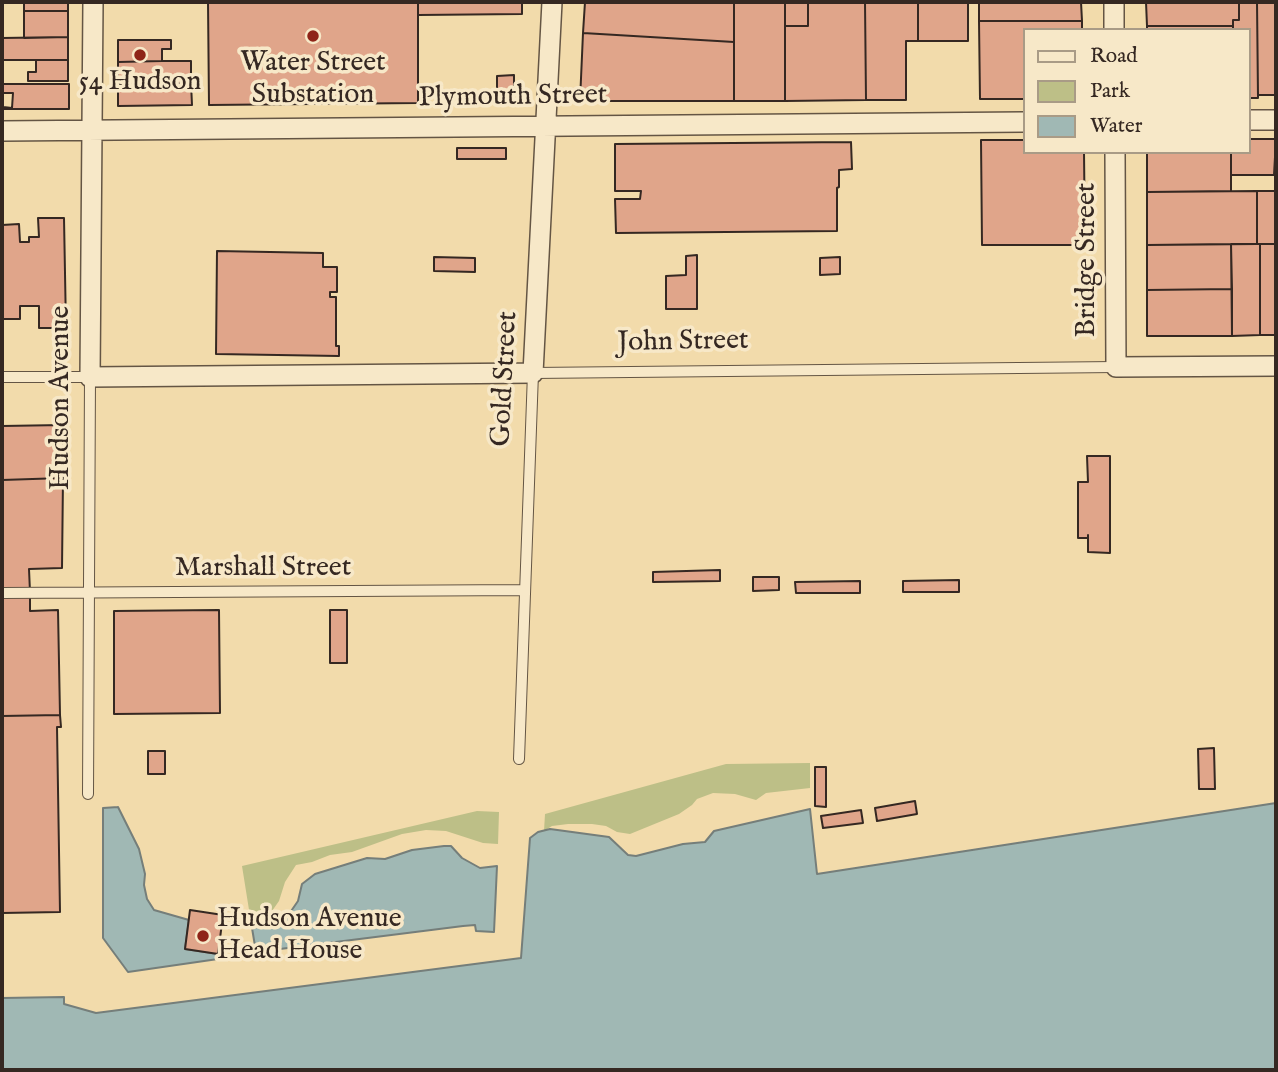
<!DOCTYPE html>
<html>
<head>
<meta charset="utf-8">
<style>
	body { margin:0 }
	#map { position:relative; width:1278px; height:1072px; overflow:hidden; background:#f2dbab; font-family:"IM FELL English",serif }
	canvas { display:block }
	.frame { position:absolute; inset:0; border:4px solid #352822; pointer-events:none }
	.legend { position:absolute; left:1023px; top:28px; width:228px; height:126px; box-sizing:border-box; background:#f7e8c8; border:2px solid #a99b86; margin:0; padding:9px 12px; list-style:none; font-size:21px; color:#352822 }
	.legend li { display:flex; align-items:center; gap:14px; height:35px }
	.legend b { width:35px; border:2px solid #a99b86 }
</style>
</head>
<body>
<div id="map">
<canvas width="1278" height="1072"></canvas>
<div class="frame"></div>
<ul class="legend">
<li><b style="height:9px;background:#f7e8c8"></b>Road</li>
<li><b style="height:19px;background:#bdbf87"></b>Park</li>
<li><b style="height:19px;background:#a0b8b4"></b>Water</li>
</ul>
</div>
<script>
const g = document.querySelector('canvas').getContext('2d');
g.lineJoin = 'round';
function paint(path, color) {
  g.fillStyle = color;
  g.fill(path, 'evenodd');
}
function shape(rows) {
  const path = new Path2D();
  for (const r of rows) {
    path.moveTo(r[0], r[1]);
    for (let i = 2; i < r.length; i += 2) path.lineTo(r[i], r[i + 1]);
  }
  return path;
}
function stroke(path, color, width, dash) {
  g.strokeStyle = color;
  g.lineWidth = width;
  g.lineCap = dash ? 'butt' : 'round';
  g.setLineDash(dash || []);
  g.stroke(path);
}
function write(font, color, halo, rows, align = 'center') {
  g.font = font + ' "IM FELL English",serif';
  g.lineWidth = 7;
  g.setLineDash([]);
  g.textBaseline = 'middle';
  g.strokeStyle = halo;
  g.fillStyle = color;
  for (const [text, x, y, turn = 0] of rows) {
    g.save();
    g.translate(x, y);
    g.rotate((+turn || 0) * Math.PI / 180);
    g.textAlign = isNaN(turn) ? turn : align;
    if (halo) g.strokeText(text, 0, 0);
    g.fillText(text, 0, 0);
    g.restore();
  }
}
paint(shape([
	[810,763,810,788,766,793,756,800,735,794,713,793,697,799,692,805,679,814,630,834,617,832,606,826,592,824,568,824,552,826,544,831,545,814,726,764],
	[477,811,499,812,498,844,483,843,446,831,426,830,402,834,352,852,330,855,312,862,296,865,285,882,279,901,272,911,260,915,250,916,242,866]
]), '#bdbf87');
const water = shape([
	[1276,803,1276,1070,2,1070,2,998,64,997,64,1004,96,1013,521,958,530,838,538,832,550,829,609,837,628,855,636,856,683,844,705,842,714,831,810,809,817,874,1276,803],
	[118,807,139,849,145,874,144,885,147,899,154,910,189,920,185,949,218,954,218,959,128,972,103,938,103,808,118,807],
	[444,846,451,846,462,858,480,868,497,866,494,932,476,931,475,925,463,926,256,952,252,928,274,924,287,917,298,901,302,884,315,874,367,858,385,859,412,850,444,846]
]);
paint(water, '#a0b8b4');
stroke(water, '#757e7a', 2);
const building = shape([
	[24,2,68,2,68,11,24,11,24,2],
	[208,2,418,2,418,103,209,105,208,2],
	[404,2,522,2,522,14,418,15,418,2,404,2],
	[585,2,734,2,734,42,583,33,585,2],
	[734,2,785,2,785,101,734,101,734,2],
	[785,2,808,2,808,26,785,26,785,2],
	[808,2,865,2,866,100,785,101,785,26,808,26,808,2],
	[865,2,918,2,918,41,906,41,906,100,866,100,865,2],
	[918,2,968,2,968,41,918,41,918,2],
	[979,2,1081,2,1082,21,979,21,979,2],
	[1146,2,1239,2,1239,20,1233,20,1233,26,1147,26,1146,2],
	[1239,2,1257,2,1258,98,1248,98,1248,30,1233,30,1233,20,1239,20,1239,2],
	[1257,2,1276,2,1276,95,1258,95,1257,2],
	[24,11,68,11,68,37,24,38,24,11],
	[979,21,1082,21,1082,30,1024,30,1024,99,980,99,979,21],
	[1147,26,1233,26,1233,30,1147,30,1147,26],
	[583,33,734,42,734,101,580,101,583,33],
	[68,37,68,60,2,60,2,38,68,37],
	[118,40,171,40,171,49,162,49,162,61,118,62,118,40],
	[36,60,68,60,68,81,28,81,28,72,36,72,36,60],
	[162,61,191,61,191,83,118,84,118,62,162,61],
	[514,75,514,95,497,96,497,76,514,75],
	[191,83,192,105,118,106,118,84,191,83],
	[2,84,69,84,69,109,2,109,2,84],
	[3,93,13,93,12,108,3,107,3,93],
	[1248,139,1276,139,1274,175,1231,175,1231,152,1248,152,1248,139],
	[981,140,1024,140,1024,152,1084,152,1085,245,982,245,981,140],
	[851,142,852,169,839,170,839,187,837,188,837,231,616,233,615,199,640,199,641,191,615,191,615,144,851,142],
	[457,148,506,148,506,159,457,159,457,148],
	[1147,152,1231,152,1231,191,1147,192,1147,152],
	[1257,191,1276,191,1276,244,1257,244,1257,191],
	[1257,191,1257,244,1147,245,1147,192,1257,191],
	[38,218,64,218,66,328,39,328,39,306,20,306,20,319,2,319,2,225,19,224,20,242,29,242,29,237,39,237,38,218],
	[1231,244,1232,289,1147,290,1147,245,1231,244],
	[1231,244,1260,244,1260,335,1232,336,1231,244],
	[1260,244,1276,244,1276,335,1260,335,1260,244],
	[217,251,323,253,323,267,337,267,337,292,330,292,330,297,336,297,336,346,339,346,339,356,216,354,217,251],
	[697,255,697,309,666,309,666,276,686,275,686,256,697,255],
	[434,257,475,258,475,272,434,271,434,257],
	[840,257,840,274,820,275,820,258,840,257],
	[1232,289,1232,336,1147,336,1147,290,1232,289],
	[63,425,63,478,2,480,2,426,63,425],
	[1087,456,1110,456,1110,553,1088,552,1088,535,1088,538,1078,538,1078,482,1088,482,1087,456],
	[63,478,62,568,29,569,30,592,2,592,2,480,63,478],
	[720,570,720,581,653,582,653,572,720,570],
	[753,577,779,577,779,590,753,591,753,577],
	[959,580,959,592,903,592,903,581,959,580],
	[860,581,860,593,796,593,795,582,860,581],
	[2,592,30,592,30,611,58,610,60,715,2,716,2,592],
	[219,610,220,713,114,714,114,611,219,610],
	[330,610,347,610,347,663,330,663,330,610],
	[60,715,61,727,57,727,60,912,2,913,2,716,60,715],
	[1214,748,1215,789,1199,789,1198,749,1214,748],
	[148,751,165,751,165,774,148,774,148,751],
	[815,767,826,767,826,807,815,806,815,767],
	[915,801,917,814,877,821,875,808,915,801],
	[861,810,863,823,823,828,821,816,861,810],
	[190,910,223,915,218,954,185,949,190,910]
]);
paint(building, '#e0a58a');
stroke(building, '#352822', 2);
const service = shape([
	[2,377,90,377,88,794],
	[2,593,525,590],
	[519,759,533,373,1116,367]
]);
const minor = shape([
	[93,2,90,377,533,373,552,2],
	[1114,2,1114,30],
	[1248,120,1276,120],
	[2,131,1024,122],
	[1115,152,1116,367,1276,366]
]);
stroke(service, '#645544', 12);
stroke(minor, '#645544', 22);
stroke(service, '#f7e8c8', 10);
stroke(minor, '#f7e8c8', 19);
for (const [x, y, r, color] of [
	[313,36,7,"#8f2418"],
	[140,55,7,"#8f2418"],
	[203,936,7,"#8f2418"]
]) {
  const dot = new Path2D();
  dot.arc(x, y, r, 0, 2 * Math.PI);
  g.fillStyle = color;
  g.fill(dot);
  stroke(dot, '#f7e8c8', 2.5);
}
write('28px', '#352822', '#f7e8c8', [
	["Water Street",313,64],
	["Substation",313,96],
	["54 Hudson",140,83],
	["Hudson Avenue",217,920,"left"],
	["Head House",217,952,"left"]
]);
write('28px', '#352822', '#f7e8c8', [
	["Plymouth Street",513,98,-1],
	["Bridge Street",1088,260,-90],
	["John Street",683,343,-1],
	["Gold Street",506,379,-87],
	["Hudson Avenue",62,398,-90],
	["Marshall Street",263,569]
]);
</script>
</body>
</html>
